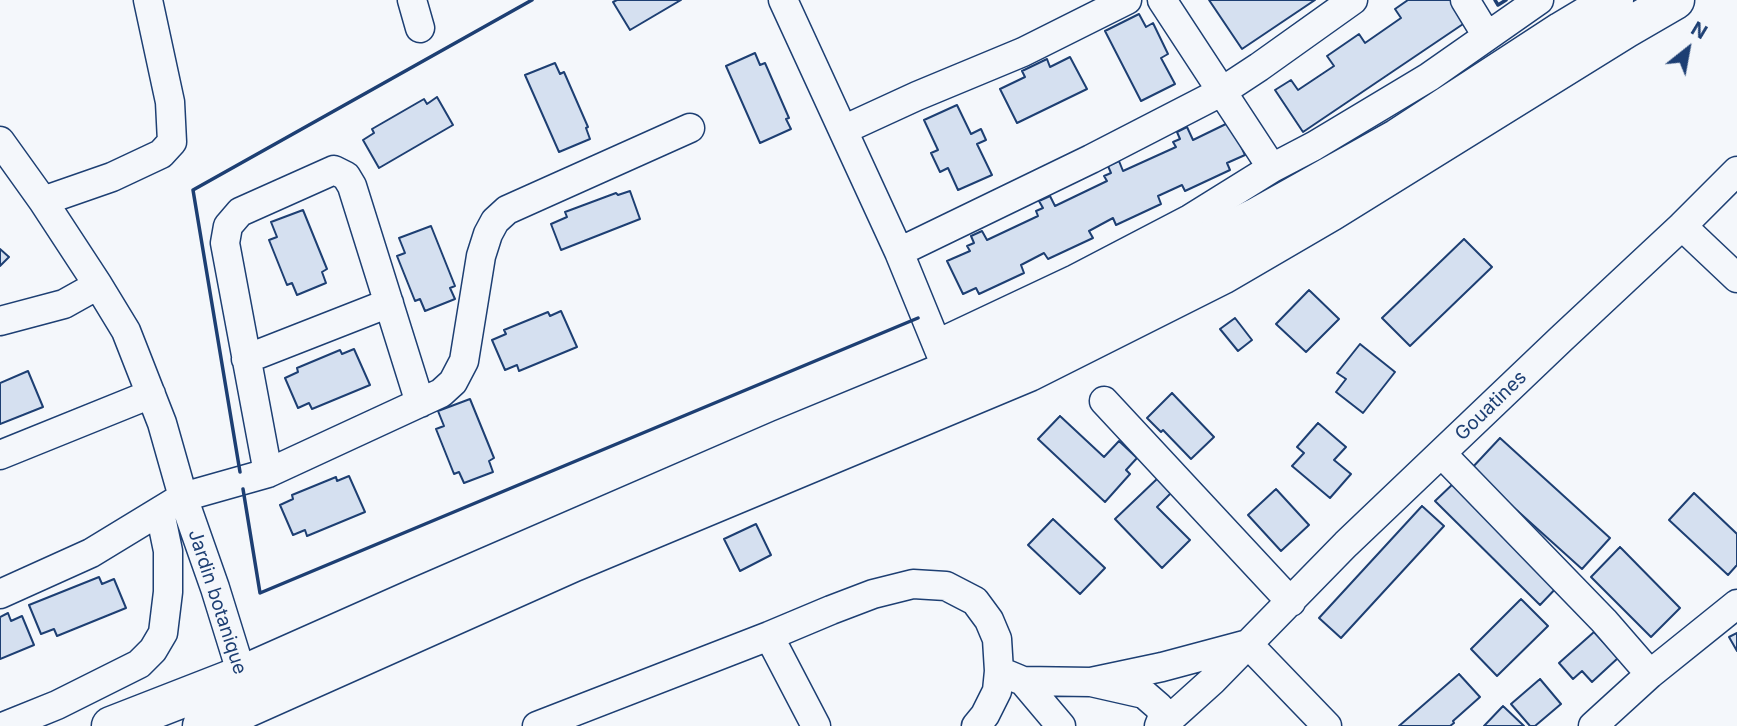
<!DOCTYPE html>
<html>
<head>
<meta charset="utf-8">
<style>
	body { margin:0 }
	#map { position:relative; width:1737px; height:726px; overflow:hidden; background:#f4f7fb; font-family:Inter,sans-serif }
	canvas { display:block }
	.north { position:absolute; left:1653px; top:14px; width:70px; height:70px; -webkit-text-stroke:5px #f4f7fb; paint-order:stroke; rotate:31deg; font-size:19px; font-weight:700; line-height:28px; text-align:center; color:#1d3f73 }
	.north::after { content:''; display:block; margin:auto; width:24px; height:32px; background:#1d3f73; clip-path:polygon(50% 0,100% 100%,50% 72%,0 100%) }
</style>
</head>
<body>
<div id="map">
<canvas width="1737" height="726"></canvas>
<div class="north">N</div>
</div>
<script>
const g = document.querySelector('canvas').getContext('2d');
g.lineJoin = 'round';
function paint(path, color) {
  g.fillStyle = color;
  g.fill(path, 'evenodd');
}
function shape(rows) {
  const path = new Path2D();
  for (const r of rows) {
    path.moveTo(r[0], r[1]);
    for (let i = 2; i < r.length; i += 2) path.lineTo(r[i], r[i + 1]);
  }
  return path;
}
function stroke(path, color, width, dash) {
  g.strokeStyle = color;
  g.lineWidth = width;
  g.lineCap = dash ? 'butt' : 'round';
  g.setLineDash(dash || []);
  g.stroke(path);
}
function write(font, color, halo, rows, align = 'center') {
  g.font = font + ' Inter,sans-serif';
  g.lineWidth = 5;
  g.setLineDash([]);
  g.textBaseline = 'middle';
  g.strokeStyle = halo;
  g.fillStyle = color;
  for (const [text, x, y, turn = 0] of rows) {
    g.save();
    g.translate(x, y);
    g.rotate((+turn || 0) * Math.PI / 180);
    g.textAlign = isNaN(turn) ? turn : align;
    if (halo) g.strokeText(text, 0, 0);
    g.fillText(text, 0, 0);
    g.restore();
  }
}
const building = shape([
	[617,0,681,0,630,30,613,2,617,0],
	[1209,0,1315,0,1242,49,1209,0],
	[1408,0,1459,0,1472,18,1303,132,1275,90,1291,80,1298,90,1334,66,1327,56,1359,34,1365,43,1401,18,1395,9,1408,0],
	[1139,14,1146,27,1153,23,1168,54,1161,58,1175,84,1141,101,1105,31,1139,14],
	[755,53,760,65,765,63,789,118,786,119,791,129,760,143,726,66,755,53],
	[1070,57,1087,89,1017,123,1000,89,1025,77,1022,71,1047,59,1050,67,1070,57],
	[555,63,560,74,564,72,588,127,586,128,590,139,559,152,525,75,555,63],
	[437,97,453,125,379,168,363,140,374,133,372,129,424,99,427,104,437,97],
	[957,105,971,134,981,129,986,140,977,144,992,175,958,190,948,168,940,172,931,153,938,150,924,120,957,105],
	[1230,122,1245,155,1227,163,1230,170,1185,191,1182,185,1158,196,1161,204,1116,225,1113,218,1100,225,1089,231,1093,238,1048,259,1044,253,1021,265,1024,273,979,294,976,288,963,294,947,261,970,251,967,246,974,243,971,236,982,231,987,240,1038,216,1036,211,1043,208,1039,201,1050,196,1055,206,1107,181,1104,176,1111,173,1108,166,1119,161,1123,171,1176,147,1173,142,1180,139,1177,132,1187,127,1193,140,1230,122],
	[630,191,640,219,561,250,551,224,567,217,565,212,616,193,618,195,630,191],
	[303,210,327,269,322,272,326,283,297,295,292,283,287,285,269,240,277,237,271,222,303,210],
	[431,226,455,286,450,288,455,299,425,311,420,299,415,301,397,256,405,253,399,238,431,226],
	[1464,239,1492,267,1410,346,1382,318,1464,239],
	[0,249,9,257,0,266,0,249],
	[1309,290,1339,319,1306,352,1276,324,1309,290],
	[561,311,577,347,519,371,517,365,505,370,492,340,506,334,504,330,548,312,550,316,561,311],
	[1235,318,1252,340,1238,351,1220,329,1235,318],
	[1360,344,1395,372,1363,413,1336,392,1346,379,1337,373,1360,344],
	[354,349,370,385,312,409,309,403,298,408,285,378,298,372,297,368,340,350,342,354,354,349],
	[28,371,43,407,0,424,0,383,28,371],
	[1172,393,1214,437,1191,459,1163,430,1161,432,1147,418,1172,393],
	[470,399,494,458,489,461,493,472,464,483,459,472,454,474,436,429,444,426,438,411,470,399],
	[1060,416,1104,457,1119,441,1137,458,1126,470,1130,474,1105,502,1038,439,1060,416],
	[1318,423,1346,447,1334,460,1351,474,1330,498,1292,466,1304,453,1297,447,1318,423],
	[1500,438,1610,538,1582,569,1471,469,1500,438],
	[349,476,365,512,307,536,305,530,293,535,280,505,293,499,292,495,336,477,337,481,349,476],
	[1158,478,1172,492,1157,507,1190,540,1162,568,1115,519,1158,478],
	[1456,481,1560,584,1540,605,1435,501,1456,481],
	[1276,489,1309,525,1281,551,1248,515,1276,489],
	[1694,493,1737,534,1737,565,1728,575,1669,520,1694,493],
	[1422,506,1444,526,1341,638,1319,618,1422,506],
	[1053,519,1105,568,1080,594,1028,545,1053,519],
	[756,524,771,555,740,571,724,539,756,524],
	[1620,547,1680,608,1651,637,1591,577,1620,547],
	[99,577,102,584,114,579,126,608,57,636,54,629,41,634,29,605,99,577],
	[1521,599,1548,626,1497,676,1471,649,1521,599],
	[8,613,11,621,22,616,34,645,0,659,0,617,8,613],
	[1594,632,1618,658,1592,682,1582,671,1573,679,1559,663,1594,632],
	[1737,633,1737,651,1729,637,1737,633],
	[1459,674,1480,697,1453,721,1454,723,1450,726,1399,726,1459,674],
	[1540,679,1561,704,1535,726,1530,726,1511,704,1540,679],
	[1503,706,1524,726,1484,726,1503,706]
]);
paint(building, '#d5e0f0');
stroke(building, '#1d3f73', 2);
const minor = shape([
	[412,0,420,28],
	[783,0,899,252,944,362],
	[1162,0,1272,168],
	[1465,0,1487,36],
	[843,130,917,96,1023,52,1127,0],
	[0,141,43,201,98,285,126,331,162,423,183,497,215,588,242,675,244,691],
	[43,201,112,177,161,154,172,142,170,102,148,0],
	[1682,226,1737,278],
	[899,252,1091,159,1221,92,1259,67,1353,0],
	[0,321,64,304,98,285],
	[937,344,1075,279,1190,219,1272,168,1314,146,1429,77,1539,0],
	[246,359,389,303],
	[1104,401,1291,602],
	[1442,454,1604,621,1650,674],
	[0,455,151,394],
	[268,473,225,243,228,226,240,212,334,170,346,176,352,186,420,403],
	[0,594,91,553,183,497,268,473,441,393,453,382,464,361,481,256,488,234,495,221,507,210,690,128],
	[769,636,816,726],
	[999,671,1023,681,1091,682,1144,694,1159,707,1163,716,1159,726],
	[1023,681,1061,726],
	[1091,682,1162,667,1248,644,1327,726],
	[5,726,57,705,139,664,153,650,163,633,168,592,168,551,160,512],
	[537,726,769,636,831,610,873,594,913,584,946,586,975,601,989,620,997,639,999,671,997,691,985,715,976,726],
	[1162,726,1213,680,1346,544,1561,339,1682,226,1737,171],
	[1593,726,1650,674,1737,604]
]);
const highway = shape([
	[111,726,242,675,420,596,782,439,947,371,1025,337,1139,275,1257,217,1398,138,1562,31,1614,0],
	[202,726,247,708,574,562,1029,372,1222,275,1330,212,1625,29,1675,0]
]);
stroke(minor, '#1d3f73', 31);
stroke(highway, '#1d3f73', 41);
stroke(minor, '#f4f7fb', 28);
stroke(highway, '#f4f7fb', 38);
stroke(shape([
	[1495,0,1498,5,1506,0],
	[240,472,193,190,532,0],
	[243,489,260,593,918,318]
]), '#1d3f73', 3.5);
write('19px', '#1d3f73', '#f4f7fb', [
	["Gouatines",1491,406,-44],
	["Jardin botanique",217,602,72]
]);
</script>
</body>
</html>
